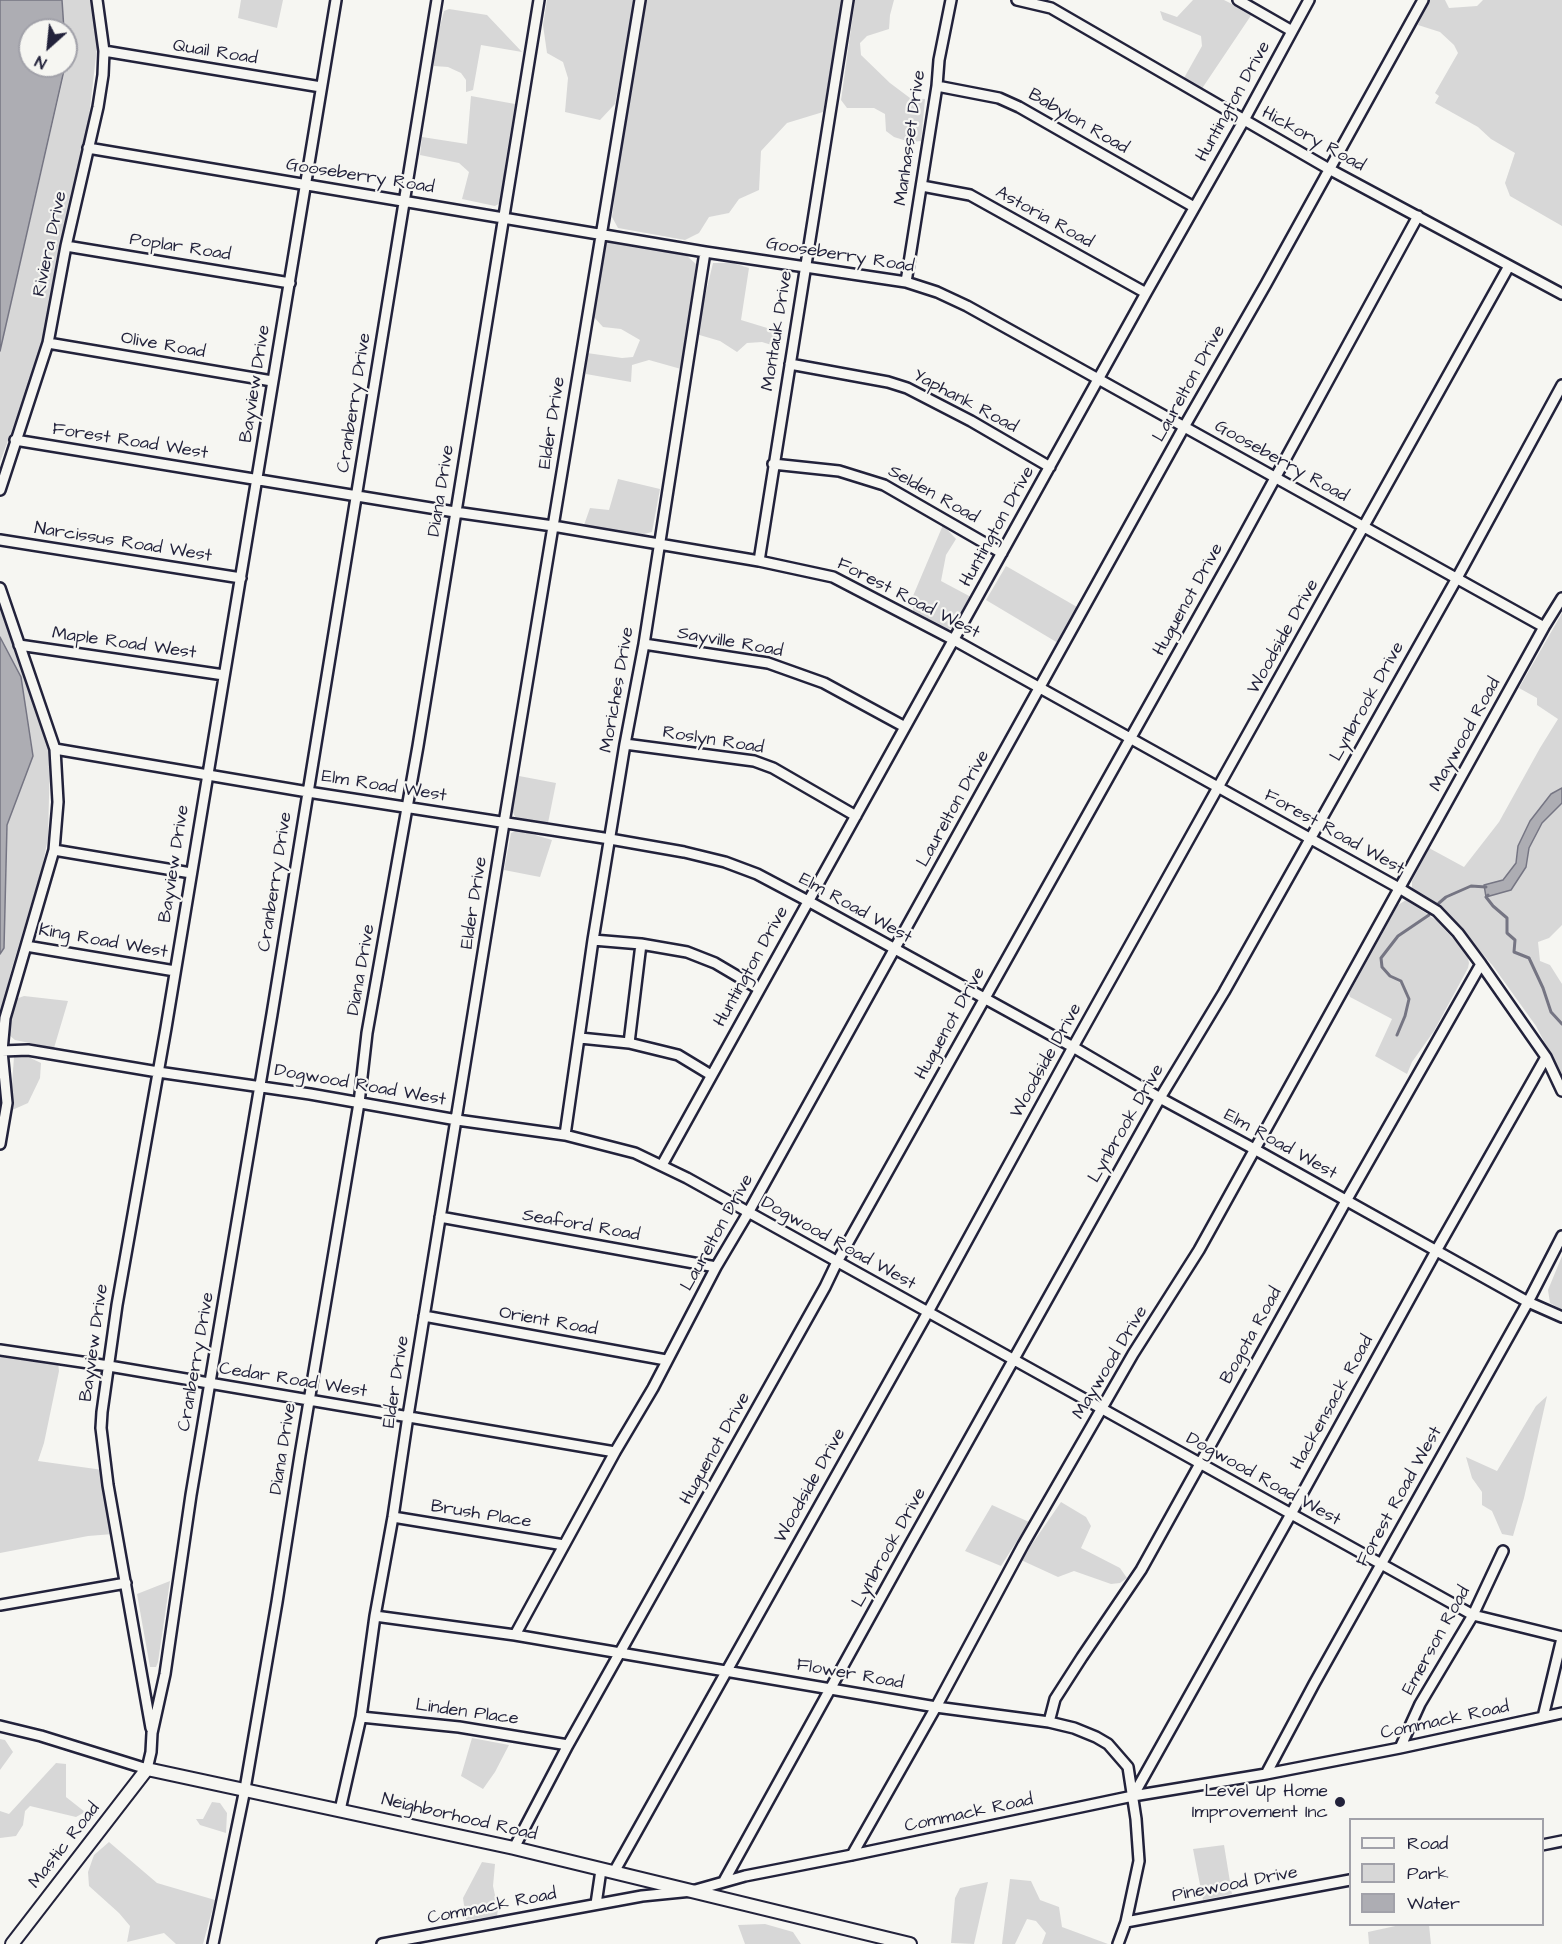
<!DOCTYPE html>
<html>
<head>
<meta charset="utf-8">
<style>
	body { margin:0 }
	#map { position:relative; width:1562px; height:1944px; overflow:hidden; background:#f6f6f2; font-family:"Architects Daughter",sans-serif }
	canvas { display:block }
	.legend { position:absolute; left:1349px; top:1818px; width:195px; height:108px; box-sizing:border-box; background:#f6f6f2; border:2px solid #a1a1a9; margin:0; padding:8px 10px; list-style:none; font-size:18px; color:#22223b }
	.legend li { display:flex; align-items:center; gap:12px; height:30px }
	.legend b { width:30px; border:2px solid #a1a1a9 }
	.north { position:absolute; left:18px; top:18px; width:60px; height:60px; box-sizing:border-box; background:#f6f6f2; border:2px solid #a1a1a9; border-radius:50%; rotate:207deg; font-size:16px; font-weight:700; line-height:24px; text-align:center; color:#22223b }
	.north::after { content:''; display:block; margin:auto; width:21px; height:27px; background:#22223b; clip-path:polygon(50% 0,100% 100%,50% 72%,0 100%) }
</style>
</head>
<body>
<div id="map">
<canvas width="1562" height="1944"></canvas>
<ul class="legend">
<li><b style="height:8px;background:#f6f6f2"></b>Road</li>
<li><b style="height:16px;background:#d7d7d7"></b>Park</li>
<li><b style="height:16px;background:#adadb3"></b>Water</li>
</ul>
<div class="north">N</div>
</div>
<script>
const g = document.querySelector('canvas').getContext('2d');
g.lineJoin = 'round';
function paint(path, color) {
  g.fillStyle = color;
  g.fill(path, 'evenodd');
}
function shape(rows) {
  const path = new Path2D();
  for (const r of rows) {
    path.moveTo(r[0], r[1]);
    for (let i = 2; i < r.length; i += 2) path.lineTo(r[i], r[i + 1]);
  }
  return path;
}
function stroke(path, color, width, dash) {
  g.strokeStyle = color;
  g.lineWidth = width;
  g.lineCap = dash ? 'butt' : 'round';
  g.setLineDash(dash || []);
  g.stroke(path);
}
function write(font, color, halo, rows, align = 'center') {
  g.font = font + ' "Architects Daughter",sans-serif';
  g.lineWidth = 4.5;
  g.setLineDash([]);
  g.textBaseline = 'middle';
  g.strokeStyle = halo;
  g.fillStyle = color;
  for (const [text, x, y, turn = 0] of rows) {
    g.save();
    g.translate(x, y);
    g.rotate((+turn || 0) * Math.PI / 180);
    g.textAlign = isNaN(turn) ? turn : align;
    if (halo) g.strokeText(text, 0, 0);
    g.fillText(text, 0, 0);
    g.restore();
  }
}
paint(shape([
	[62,0,92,0,97,47,89,117,71,202,53,307,33,374,0,462,0,351,66,66,66,30,64,30],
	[241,0,283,0,277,28,238,18],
	[547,0,635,0,615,104,600,120,565,112,568,78,563,62,547,53,543,25],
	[646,0,843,0,823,112,787,123,761,151,759,190,739,199,729,213,709,217,699,233,685,240,618,228,612,217,622,140],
	[855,0,894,0,890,15,889,29,867,36,860,43,861,55,890,83,910,98,925,99,921,141,910,142,894,137,886,131,885,114,874,108,847,108,841,100],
	[1193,0,1224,0,1252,14,1201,90,1184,78,1202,46,1201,36,1163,20,1160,11,1177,17],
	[1428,0,1445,0,1449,8,1477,6,1483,0,1562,0,1562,226,1510,196,1505,183,1515,153,1491,139,1478,127,1435,103,1439,96,1435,93,1458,53,1454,45,1440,32,1418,25],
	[449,9,487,15,522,52,481,45,473,90,466,92,466,80,461,73,448,67,434,66,434,50,444,11],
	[471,96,515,104,505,165,502,202,495,206,462,199,469,172,459,163,420,155,422,137,467,144],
	[613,240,687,256,696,264,681,369,649,360,632,365,631,382,586,374,587,353,622,358,633,357,640,340,621,329,603,327,593,316,599,286,604,243],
	[713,263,733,263,749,268,741,320,777,331,778,347,762,342,747,343,737,352,720,341,696,334],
	[618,479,660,489,652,532,644,534,583,528,590,508,609,510],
	[943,525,956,539,946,555,941,581,971,597,952,628,944,630,913,612,913,596],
	[1006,566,1077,607,1058,643,986,600],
	[0,604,37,695,50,755,48,838,42,868,11,971,0,1018,0,954,4,948,7,825,33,756,21,678,0,637],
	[1562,613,1562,788,1551,794,1518,846,1516,863,1503,880,1484,885,1487,896,1526,867,1529,848,1542,823,1562,803,1562,925,1549,938,1538,942,1540,961,1550,965,1562,984,1562,1076,1536,1026,1493,966,1448,914,1412,888,1412,881,1429,848,1464,867,1499,822,1540,748,1558,719,1537,705,1537,698,1519,688],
	[519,776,556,783,548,823,516,819,511,808],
	[518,830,552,840,540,877,504,870,511,833],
	[1406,900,1436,920,1467,954,1469,963,1468,968,1434,1031,1412,1062,1407,1074,1375,1056,1392,1019,1350,997,1349,994,1398,905],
	[24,996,68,1001,54,1048,15,1040,9,1035,8,1025,13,1000],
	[22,1054,41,1063,40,1078,28,1103,10,1111,14,1057],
	[1562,1256,1562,1310,1550,1303,1548,1290],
	[0,1354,58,1363,59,1371,44,1443,38,1461,103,1470,113,1534,88,1536,0,1553],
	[1547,1396,1524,1498,1513,1536,1502,1534,1492,1511,1482,1505,1482,1492,1472,1478,1466,1457,1497,1471,1536,1406],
	[1061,1502,1086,1517,1091,1526,1081,1548,1120,1568,1127,1578,1120,1583,1111,1584,1074,1571,1058,1577,1021,1560],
	[992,1505,1029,1522,1001,1566,965,1551],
	[170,1581,158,1662,156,1667,150,1667,137,1594],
	[472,1738,509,1745,495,1772,483,1789,461,1776],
	[0,1739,5,1740,13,1752,0,1770],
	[56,1763,66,1764,66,1797,85,1812,76,1817,30,1806,25,1811,23,1825,16,1836,0,1838,0,1811,9,1814],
	[212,1802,220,1803,227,1813,226,1833,200,1825,196,1819,203,1819],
	[109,1842,157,1883,215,1900,203,1944,176,1944,164,1933,127,1942,130,1926,119,1913,89,1886,88,1872,94,1855],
	[1224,1845,1232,1894,1203,1900,1193,1849],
	[482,1862,495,1864,493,1886,498,1909,497,1916,466,1920,463,1898],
	[1010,1879,1031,1881,1040,1900,1059,1907,1062,1927,1108,1944,1042,1944,1046,1933,1036,1921,1027,1919,1015,1944,1002,1944],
	[988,1882,974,1944,951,1943,955,1898,960,1888],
	[765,1924,793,1932,801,1944,745,1944,738,1925],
	[1400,1925,1429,1925,1431,1944,1369,1944,1368,1932]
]), '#d7d7d7');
const water = shape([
	[0,0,62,0,64,30,30,30,30,66,65,66,0,351,0,0],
	[0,637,21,677,33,756,7,825,4,948,0,954,0,637],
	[1562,788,1562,803,1542,823,1529,848,1526,867,1511,890,1486,897,1484,885,1503,880,1516,863,1518,846,1530,821,1551,794,1562,788]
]);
paint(water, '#adadb3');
stroke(water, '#757583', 1.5);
stroke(shape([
	[1488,895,1486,897,1493,906,1507,918,1507,933,1515,940,1514,952,1529,958,1543,988,1551,1012,1562,1024],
	[1439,903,1446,897,1471,886,1486,887],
	[1397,1035,1405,1016,1409,999,1401,981,1390,976,1382,967,1381,958,1398,936,1429,915]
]), '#757583', 3);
const minor = shape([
	[1017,0,1051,8,1329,169,1562,294],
	[1238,0,1292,31],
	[104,51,321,87],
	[937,86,999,98,1019,107,1194,207],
	[88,148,705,252,906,282,937,292,967,306,1544,627],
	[922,186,970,195,1146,293],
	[66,246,290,283],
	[906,282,937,86,939,60,951,0],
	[48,343,272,381],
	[790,364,888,382,907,388,971,421,1050,467],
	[15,440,455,512,553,526,759,561,833,577,954,640,1399,888,1437,911,1458,933,1481,964,1546,1057,1562,1091],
	[773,464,839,471,884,485,1002,553],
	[0,490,48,343,66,246,98,107,103,75,104,51,97,0],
	[0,540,241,578],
	[759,561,848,0],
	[0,588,55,749,58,802,54,850,5,1018,2,1051,7,1103,0,1144],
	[644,644,768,663,824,683,905,727],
	[19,645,224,675],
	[625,744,754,761,773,768,856,816],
	[55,749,308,792,610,839,684,852,725,862,757,874,808,901,1073,1047,1160,1098,1256,1150,1528,1302,1562,1317],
	[54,850,191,873],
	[593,940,641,944,687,952,715,963,759,989],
	[26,946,175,971],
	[580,1038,629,1043,678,1055,711,1075],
	[629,1043,641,944],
	[2,1051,28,1050,158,1072,310,1094,457,1120,565,1135,635,1153,687,1178,1473,1615,1562,1637],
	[565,1135,593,940,625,744,644,644,705,252],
	[662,1165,1146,293,1244,120,1309,0],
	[440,1217,716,1267],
	[424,1316,666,1360],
	[0,1350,109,1366,615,1452],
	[393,1517,564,1545],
	[0,1605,126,1583],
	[375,1616,515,1635,936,1707,1049,1722,1074,1728,1096,1737,1108,1744,1128,1767,1136,1819,1139,1861,1126,1922,1118,1944],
	[515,1635,615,1452,653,1388,716,1267,748,1213,1184,427,1266,284,1423,0],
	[361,1717,459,1727,568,1745],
	[1543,1717,1562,1638],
	[1049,1722,1055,1699,1082,1657,1141,1570,1346,1201,1481,964],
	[0,1726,41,1736,147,1769,151,1752,152,1733,165,1674,191,1495,272,1014,437,0],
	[151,1728,108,1485,101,1428,102,1412,117,1305,166,1028,336,0],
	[1400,1748,1420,1704,1473,1615,1503,1551],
	[1266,1774,1314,1684,1528,1302,1562,1236],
	[1133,1796,1291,1514,1436,1251,1546,1057],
	[340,1810,361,1717,375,1616,393,1517,408,1416,504,823,640,0],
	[1542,1845,1562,1841],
	[514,1848,568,1745,825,1287,837,1262,1232,557,1418,216],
	[852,1855,936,1707,1023,1545,1102,1408,1133,1354,1199,1250,1544,627,1562,598],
	[614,1872,928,1312,1073,1047,1509,266],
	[724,1881,907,1550,1160,1098,1224,992,1457,578,1562,385],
	[596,1904,601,1870],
	[1126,1922,1350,1880],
	[213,1944,245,1789,277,1602,300,1455,359,1103,367,1033,418,746,539,0],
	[382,1944,642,1896,692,1891,745,1876,852,1855,1133,1796,1266,1774,1400,1748,1562,1713]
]);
const major = shape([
	[12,1944,147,1769,514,1848,910,1944]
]);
stroke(minor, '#22223b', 14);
stroke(major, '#22223b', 16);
stroke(minor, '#f6f6f2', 9);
stroke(major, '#f6f6f2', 12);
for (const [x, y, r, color] of [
	[1340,1802,6,"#22223b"]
]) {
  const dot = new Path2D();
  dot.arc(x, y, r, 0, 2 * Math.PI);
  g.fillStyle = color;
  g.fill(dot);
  stroke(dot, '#f6f6f2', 2);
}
write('18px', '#22223b', '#f6f6f2', [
	["Quail Road",215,53,9],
	["Huntington Drive",1234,102,-61],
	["Babylon Road",1078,122,30],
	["Manhasset Drive",911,138,-82],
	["Hickory Road",1313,140,29],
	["Gooseberry Road",360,177,9],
	["Astoria Road",1044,218,29],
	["Riviera Drive",51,244,-78],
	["Poplar Road",180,248,9],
	["Gooseberry Road",840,256,9],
	["Montauk Drive",778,331,-81],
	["Olive Road",163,346,10],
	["Bayview Drive",256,384,-81],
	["Laurelton Drive",1190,384,-61],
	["Yaphank Road",965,402,28],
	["Cranberry Drive",355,403,-81],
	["Elder Drive",553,423,-81],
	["Forest Road West",130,442,9],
	["Gooseberry Road",1281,462,29],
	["Diana Drive",442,491,-81],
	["Selden Road",933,495,29],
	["Huntington Drive",998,527,-61],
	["Narcissus Road West",123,543,9],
	["Forest Road West",908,599,27],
	["Huguenot Drive",1189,600,-61],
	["Woodside Drive",1284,637,-61],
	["Sayville Road",730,643,10],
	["Maple Road West",124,644,8],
	["Moriches Drive",618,690,-80],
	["Lynbrook Drive",1368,702,-61],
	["Maywood Road",1466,735,-61],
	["Roslyn Road",713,741,9],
	["Elm Road West",384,787,9],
	["Laurelton Drive",954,809,-61],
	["Forest Road West",1334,833,29],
	["Bayview Drive",175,864,-81],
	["Cranberry Drive",276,882,-81],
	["Elder Drive",475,903,-81],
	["Elm Road West",855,909,29],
	["King Road West",103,942,10],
	["Huntington Drive",752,967,-61],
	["Diana Drive",362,970,-80],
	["Huguenot Drive",951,1024,-61],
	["Woodside Drive",1047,1061,-61],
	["Dogwood Road West",360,1086,10],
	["Lynbrook Drive",1127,1124,-60],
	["Elm Road West",1280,1145,29],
	["Seaford Road",581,1226,10],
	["Laurelton Drive",718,1233,-61],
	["Dogwood Road West",838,1244,29],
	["Orient Road",548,1322,10],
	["Bogota Road",1252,1336,-61],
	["Bayview Drive",95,1343,-82],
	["Cranberry Drive",197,1362,-80],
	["Maywood Drive",1111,1363,-59],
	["Cedar Road West",293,1381,9],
	["Elder Drive",397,1382,-81],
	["Hackensack Road",1333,1403,-61],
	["Diana Drive",284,1449,-81],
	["Huguenot Drive",716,1449,-61],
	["Dogwood Road West",1263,1480,29],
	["Woodside Drive",811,1486,-61],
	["Forest Road West",1400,1497,-61],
	["Brush Place",481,1515,9],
	["Lynbrook Drive",890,1548,-61],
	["Emerson Road",1437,1641,-61],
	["Flower Road",850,1675,10],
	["Linden Place",467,1713,8],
	["Commack Road",1445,1721,-12],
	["Commack Road",969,1814,-12],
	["Neighborhood Road",459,1818,13],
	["Mastic Road",65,1846,-52],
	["Pinewood Drive",1235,1885,-11],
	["Commack Road",492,1907,-11]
]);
write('18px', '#22223b', '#f6f6f2', [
	["Level Up Home",1328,1792],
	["Improvement Inc",1328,1813]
], 'right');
</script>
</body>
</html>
